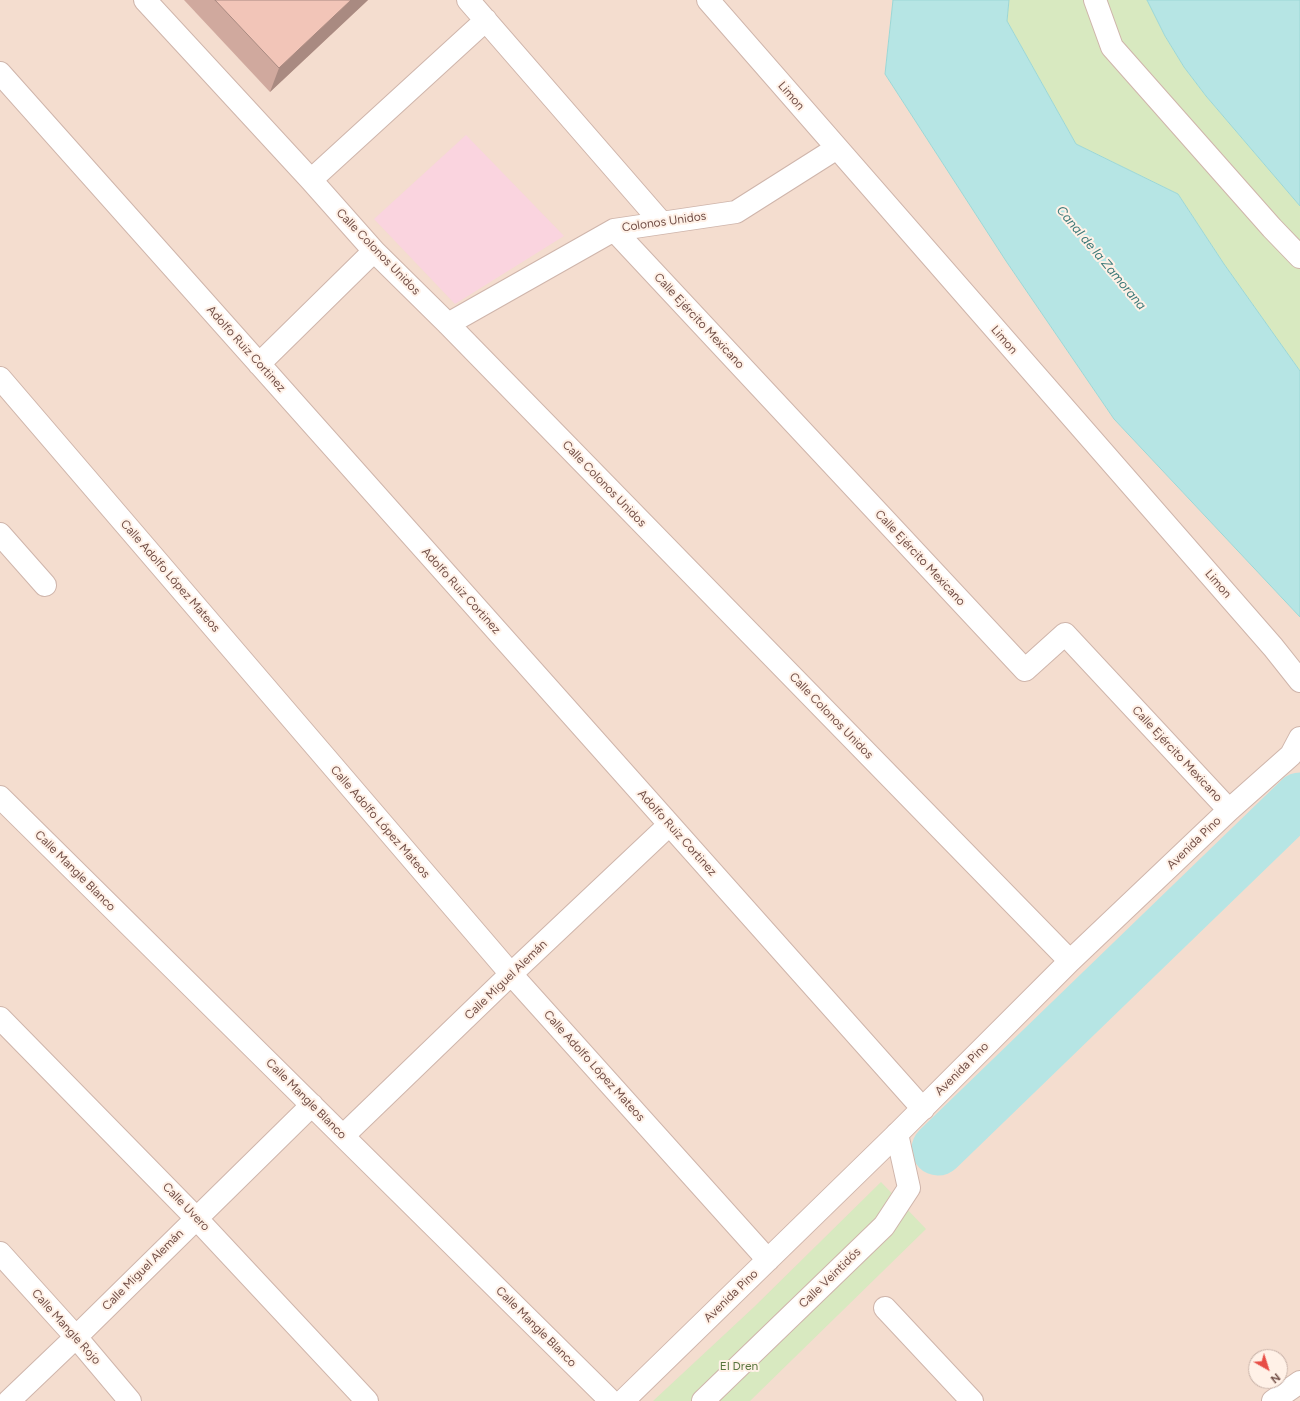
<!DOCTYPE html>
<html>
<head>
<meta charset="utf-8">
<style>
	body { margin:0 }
	#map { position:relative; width:1300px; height:1401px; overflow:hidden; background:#fcede1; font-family:Figtree,sans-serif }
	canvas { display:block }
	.north { position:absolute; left:1248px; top:1349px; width:40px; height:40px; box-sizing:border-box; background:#fff1e7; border:1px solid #c7b1a7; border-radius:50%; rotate:141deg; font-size:11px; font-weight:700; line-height:16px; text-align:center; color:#735048 }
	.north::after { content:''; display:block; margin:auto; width:14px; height:18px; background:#e74d45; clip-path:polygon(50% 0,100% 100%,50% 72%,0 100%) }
</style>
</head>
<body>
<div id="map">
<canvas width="1300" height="1401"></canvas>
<div class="north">N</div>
</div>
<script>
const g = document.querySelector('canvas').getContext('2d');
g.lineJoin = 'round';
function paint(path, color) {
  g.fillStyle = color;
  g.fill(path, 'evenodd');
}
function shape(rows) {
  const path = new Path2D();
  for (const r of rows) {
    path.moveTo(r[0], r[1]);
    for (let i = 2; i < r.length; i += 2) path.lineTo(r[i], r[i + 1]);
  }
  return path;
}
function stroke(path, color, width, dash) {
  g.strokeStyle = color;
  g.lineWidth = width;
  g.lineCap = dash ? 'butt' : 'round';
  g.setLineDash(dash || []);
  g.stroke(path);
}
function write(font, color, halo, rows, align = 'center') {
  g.font = font + ' Figtree,sans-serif';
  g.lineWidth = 4;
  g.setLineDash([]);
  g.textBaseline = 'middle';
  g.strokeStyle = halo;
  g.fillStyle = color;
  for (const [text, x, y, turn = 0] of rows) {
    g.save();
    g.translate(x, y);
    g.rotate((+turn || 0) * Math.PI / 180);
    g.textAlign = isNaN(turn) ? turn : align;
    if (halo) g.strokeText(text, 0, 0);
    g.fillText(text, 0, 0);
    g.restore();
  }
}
paint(shape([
	[0,0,893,0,885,74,1006,261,1114,419,1300,617,1300,1401,0,1401],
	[1256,1357,1280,1357,1280,1381,1256,1381]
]), '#f4ddcf');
paint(shape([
	[466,135,564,236,455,304,374,219]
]), '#fad4df');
paint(shape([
	[1009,0,1147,0,1165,36,1184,67,1206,96,1300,206,1300,371,1224,264,1178,194,1076,144,1007,21],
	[881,1182,926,1229,750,1401,653,1401,754,1307]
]), '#d8e9c0');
const water = shape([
	[893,0,1009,0,1007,21,1076,144,1178,194,1224,264,1300,371,1300,617,1114,419,1006,261,885,74,893,0],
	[1147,0,1300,0,1300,206,1206,96,1184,67,1165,36,1147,0]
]);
paint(water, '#b6e5e4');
stroke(water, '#9cd7d6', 1);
stroke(shape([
	[938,1149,1300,799]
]), '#b6e5e4', 53);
const pedestrian = shape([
	[703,1401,884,1226,909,1188,897,1134]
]);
const minor = shape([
	[145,0,311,180,374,251,448,324,1070,961],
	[468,0,661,222],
	[708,0,1273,647,1300,681],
	[1095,0,1112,47,1272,228,1300,257],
	[0,73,923,1109],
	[311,180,486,20],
	[614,230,1025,670,1065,634,1229,810],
	[448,324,614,230,736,212,837,148],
	[259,364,374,251],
	[0,378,511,974,768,1260],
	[0,534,45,585],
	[0,797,611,1401],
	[0,1018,196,1218,367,1401],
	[343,1136,511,974,669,825],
	[0,1253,76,1337,130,1401],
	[885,1308,972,1401],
	[9,1401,76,1337,312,1105],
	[623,1401,897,1134,1070,961,1229,810,1291,755,1300,738],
	[1273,1401,1300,1382]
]);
stroke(pedestrian, '#cfb5ab', 24);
stroke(minor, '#cfb5ab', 24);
stroke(pedestrian, '#fff', 22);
stroke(minor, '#fff', 22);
paint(shape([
	[184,0,368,0,270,92]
]), '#d0a99e');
paint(shape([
	[351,0,368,0,270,92,279,68]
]), '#a98a81');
const building = shape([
	[215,0,351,0,279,68,215,0]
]);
paint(building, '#f2c5b8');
stroke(building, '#a98a81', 1);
write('12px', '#735048', '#fff1e7', [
	["Limon",791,96,49],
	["Colonos Unidos",664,222,-8],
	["Calle Colonos Unidos",378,252,46],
	["Calle Ejército Mexicano",699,321,47],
	["Limon",1004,340,49],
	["Adolfo Ruiz Cortinez",246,349,48],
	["Calle Colonos Unidos",604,484,46],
	["Calle Ejército Mexicano",920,558,47],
	["Calle Adolfo López Mateos",170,576,49],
	["Limon",1218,584,49],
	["Adolfo Ruiz Cortinez",461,591,48],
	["Calle Colonos Unidos",831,716,46],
	["Calle Ejército Mexicano",1177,754,47],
	["Calle Adolfo López Mateos",380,822,49],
	["Adolfo Ruiz Cortinez",677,833,48],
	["Avenida Pino",1194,843,-44],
	["Calle Mangle Blanco",75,871,45],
	["Calle Miguel Alemán",506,980,-44],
	["Calle Adolfo López Mateos",594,1066,48],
	["Avenida Pino",962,1069,-45],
	["Calle Mangle Blanco",306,1099,45],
	["Calle Uvero",186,1207,46],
	["Calle Miguel Alemán",143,1270,-45],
	["Calle Veintidós",830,1278,-44],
	["Avenida Pino",731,1296,-44],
	["Calle Mangle Rojo",66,1327,48],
	["Calle Mangle Blanco",536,1327,45]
]);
write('12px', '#57743d', '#fff1e7', [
	["El Dren",739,1366]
]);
write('italic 13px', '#3c7978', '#fff1e7', [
	["Canal de la Zamorana",1101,258,50]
]);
</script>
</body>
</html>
